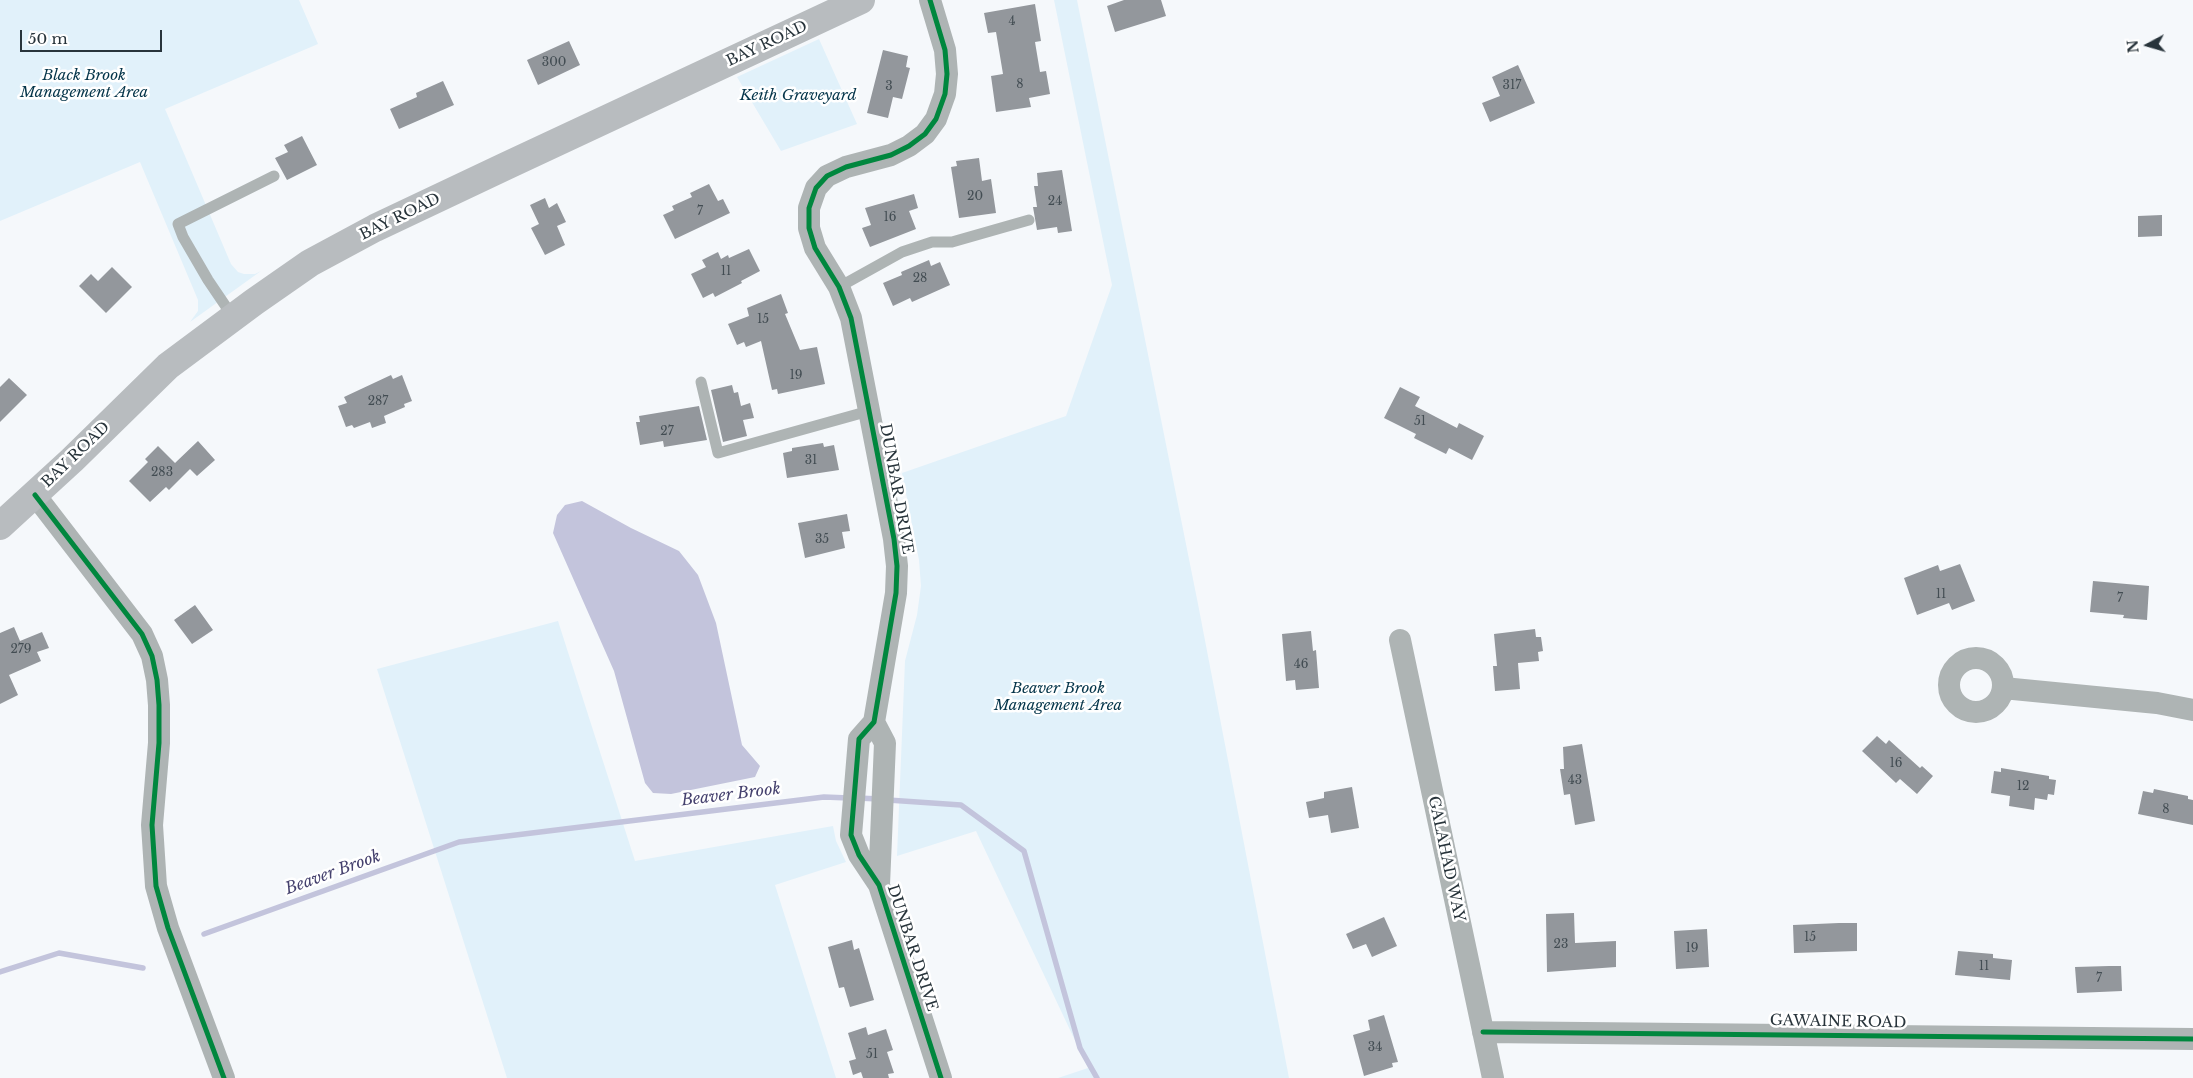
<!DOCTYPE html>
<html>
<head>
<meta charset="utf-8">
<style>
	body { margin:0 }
	#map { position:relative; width:2193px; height:1078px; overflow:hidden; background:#f5f8fb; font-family:"Libre Baskerville",serif }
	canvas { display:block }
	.north { position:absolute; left:2123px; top:20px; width:50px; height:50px; -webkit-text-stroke:4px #fff; paint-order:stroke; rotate:264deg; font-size:14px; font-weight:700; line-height:20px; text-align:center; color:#28343b }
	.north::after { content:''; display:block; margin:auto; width:18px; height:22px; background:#28343b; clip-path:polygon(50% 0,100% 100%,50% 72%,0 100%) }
	.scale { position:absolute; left:20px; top:30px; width:142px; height:22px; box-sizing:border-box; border:2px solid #28343b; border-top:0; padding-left:6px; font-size:15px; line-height:18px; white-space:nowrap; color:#28343b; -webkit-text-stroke:4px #fff; paint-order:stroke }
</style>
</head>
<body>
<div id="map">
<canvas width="2193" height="1078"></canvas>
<div class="north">N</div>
<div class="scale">50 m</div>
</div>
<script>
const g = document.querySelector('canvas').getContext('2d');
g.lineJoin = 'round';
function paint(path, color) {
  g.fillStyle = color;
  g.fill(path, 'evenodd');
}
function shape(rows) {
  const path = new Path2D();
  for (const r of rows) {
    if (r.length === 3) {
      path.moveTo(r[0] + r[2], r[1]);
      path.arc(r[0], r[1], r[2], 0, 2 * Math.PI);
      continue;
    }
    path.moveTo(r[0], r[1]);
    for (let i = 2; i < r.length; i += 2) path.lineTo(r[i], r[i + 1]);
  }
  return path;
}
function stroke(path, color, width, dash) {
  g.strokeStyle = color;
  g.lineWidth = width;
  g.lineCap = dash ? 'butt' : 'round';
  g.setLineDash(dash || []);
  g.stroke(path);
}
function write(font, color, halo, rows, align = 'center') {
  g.font = font + ' "Libre Baskerville",serif';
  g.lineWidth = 5;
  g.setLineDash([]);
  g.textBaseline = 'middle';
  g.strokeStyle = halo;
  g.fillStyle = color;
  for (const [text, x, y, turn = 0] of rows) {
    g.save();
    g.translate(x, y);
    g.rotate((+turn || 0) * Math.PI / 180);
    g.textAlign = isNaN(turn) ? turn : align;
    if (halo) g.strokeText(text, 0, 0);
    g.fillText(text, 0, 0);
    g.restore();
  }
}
paint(shape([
	[0,0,299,0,318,44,165,109,231,264,238,272,244,274,255,274,261,271,190,322,198,311,198,300,140,162,0,221],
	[1054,0,1077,0,1198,604,1289,1078,1058,1078,1088,1068,976,831,897,856,905,661,917,615,921,586,919,560,902,473,1066,416,1112,285],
	[819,39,857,124,781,151,737,77],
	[558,621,635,861,833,826,836,841,846,862,775,885,836,1078,507,1078,377,669]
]), '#e1f1fa');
paint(shape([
	[582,501,631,528,679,551,698,575,716,623,742,745,760,766,755,777,671,794,653,793,645,783,614,671,553,533,557,515,565,505]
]), '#c3c4dc');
stroke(shape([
	[858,798,879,799],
	[888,800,961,805,1024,851,1080,1048,1097,1078],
	[204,934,459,842,824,797,849,798],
	[0,972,59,953,143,968]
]), '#c3c4dc', 5.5);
paint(shape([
	[1124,0,1161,0,1166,16,1115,32,1107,6],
	[1035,4,1041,41,1035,42,1040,72,1046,71,1050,94,1029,98,1031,107,996,112,991,76,1003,74,996,32,988,33,984,13],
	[569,41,580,65,538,85,527,60],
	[883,50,908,56,906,67,910,68,902,99,893,97,888,118,867,113],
	[1518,65,1535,103,1490,122,1482,103,1500,96,1492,77],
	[443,81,454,105,399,129,390,109,417,97,416,93],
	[302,136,317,165,287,180,275,158,288,152,284,145],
	[979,158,982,181,991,179,996,213,959,218,951,167,957,166,956,161],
	[1062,170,1072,231,1058,233,1057,227,1037,230,1033,207,1037,207,1034,186,1038,186,1037,173],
	[709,184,718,201,723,199,730,213,675,239,663,215,674,210,672,206,692,197,690,193],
	[914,194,918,208,909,211,916,229,870,247,862,228,871,225,865,208],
	[545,198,549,208,557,203,566,222,557,226,565,245,545,255,531,228,539,224,530,205],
	[2162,215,2162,236,2138,237,2138,216],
	[749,249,760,271,741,281,742,283,715,297,713,293,703,298,691,274,706,267,702,260,718,252,721,259,728,255,729,258],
	[929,260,931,266,940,262,950,285,912,302,910,298,893,306,883,283,902,275,901,272],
	[112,267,132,287,106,313,79,286,91,274,98,281],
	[781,294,788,313,785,314,800,350,817,347,825,384,778,394,777,389,772,390,761,341,746,347,744,342,737,345,728,324,749,316,747,308],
	[391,375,393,379,402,375,412,401,404,404,405,407,384,416,386,423,372,428,370,422,354,428,352,425,346,427,338,406,347,403,344,397],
	[9,378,27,395,0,422,0,387],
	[732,385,734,393,738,392,741,406,750,403,754,418,743,420,747,436,723,442,711,390],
	[1400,387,1420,397,1415,406,1457,428,1459,423,1484,436,1472,460,1449,448,1446,454,1414,438,1416,434,1384,418],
	[699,406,707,440,664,447,663,441,640,445,636,422,640,422,639,416],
	[198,441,215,460,197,476,190,469,169,490,166,487,150,502,129,481,148,462,145,459,158,446,175,463],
	[823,443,824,447,834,445,839,470,787,478,783,453,792,451,792,448],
	[847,514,850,531,842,532,845,548,805,558,798,523],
	[1960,564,1975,601,1952,610,1949,603,1917,615,1904,578,1938,565,1940,571],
	[2093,581,2149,586,2147,620,2123,618,2124,615,2090,612],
	[195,605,213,630,192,644,174,620],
	[14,627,20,641,42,632,49,648,37,652,41,661,9,675,18,695,0,704,0,633],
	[1535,629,1536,637,1541,637,1543,651,1538,652,1539,661,1518,663,1520,689,1495,691,1493,666,1497,666,1494,634],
	[1311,631,1313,651,1316,650,1319,688,1296,690,1295,680,1286,681,1282,634],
	[1877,736,1886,744,1889,740,1920,768,1922,766,1933,776,1917,794,1900,779,1896,783,1862,751],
	[1582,744,1595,821,1575,825,1570,794,1564,795,1560,769,1564,769,1563,747],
	[2001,768,2049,776,2049,779,2056,780,2054,795,2048,794,2047,800,2035,798,2034,810,2009,806,2010,796,1991,793,1994,771,2001,772],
	[1352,787,1359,828,1331,833,1328,815,1309,818,1306,802,1324,798,1324,792],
	[2154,789,2188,796,2188,799,2193,800,2193,825,2138,814,2143,791,2153,793],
	[1574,913,1575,943,1616,941,1616,967,1547,972,1546,914],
	[1384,917,1397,946,1372,957,1366,944,1353,949,1346,934],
	[1839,923,1857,923,1857,951,1794,953,1793,925],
	[1707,929,1709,967,1676,969,1674,931],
	[852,940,854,950,859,948,874,1000,850,1007,844,987,839,988,828,947],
	[1958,951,1993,954,1993,958,2012,960,2010,980,1955,975],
	[2109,966,2121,966,2122,991,2077,993,2075,967],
	[1384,1015,1398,1062,1392,1063,1393,1067,1364,1076,1353,1035,1370,1030,1368,1020],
	[866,1027,868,1035,886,1029,893,1050,887,1052,894,1073,888,1074,889,1078,863,1078,861,1072,853,1075,849,1061,856,1059,848,1033]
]), '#93979c');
stroke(shape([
	[839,287,902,252,932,242,952,242,1029,220],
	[233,317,208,280,183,237,178,224,274,176],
	[701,382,718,453,869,411]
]), '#aeb4b4', 11);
stroke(shape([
	[930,0,945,50,947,74,945,94,936,119,925,134,909,146,891,155,846,167,827,176,816,188,809,208,809,228,815,248,839,287,851,318,894,539,897,566,896,593,874,722,859,739,851,835,859,855,879,885,941,1078],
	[35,495,142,634,152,656,157,680,159,705,159,743,152,825,156,886,168,928,224,1078],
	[1400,640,1493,1078],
	[1976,685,27],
	[2003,688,2157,703,2193,710],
	[874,722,885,743,879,885],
	[1483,1032,2193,1039]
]), '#aeb4b4', 22);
stroke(shape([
	[0,526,72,460,168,366,254,302,310,263,375,228,506,166,861,0]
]), '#b8bcbf', 28);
stroke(shape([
	[930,0,945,50,947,74,945,94,936,119,925,134,909,146,891,155,846,167,827,176,816,188,809,208,809,228,815,248,839,287,851,318,894,539,897,566,896,593,874,722,859,739,851,835,859,855,879,885,941,1078],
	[35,495,142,634,152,656,157,680,159,705,159,743,152,825,156,886,168,928,224,1078],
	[1483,1032,2193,1039]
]), '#00873e', 5);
write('12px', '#434d53', null, [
	["4",1012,22],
	["300",554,63],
	["8",1020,85],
	["317",1512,86],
	["3",889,87],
	["20",975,197],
	["24",1055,202],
	["7",700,212],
	["16",890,218],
	["11",726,272],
	["28",920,279],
	["15",763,320],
	["19",796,376],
	["287",378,402],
	["51",1420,422],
	["27",667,432],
	["31",811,461],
	["283",162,473],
	["35",822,540],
	["11",1941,595],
	["7",2120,599],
	["279",21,650],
	["46",1301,665],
	["16",1896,764],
	["43",1575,781],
	["12",2023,787],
	["8",2166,810],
	["15",1810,938],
	["23",1561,945],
	["19",1692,949],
	["11",1984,967],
	["7",2099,979],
	["34",1375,1048],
	["51",872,1055]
]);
write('15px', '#28343b', '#fff', [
	["BAY ROAD",767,44,-25],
	["BAY ROAD",400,217,-26],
	["BAY ROAD",76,455,-44],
	["DUNBAR DRIVE",896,489,80],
	["GALAHAD WAY",1446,859,78],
	["DUNBAR DRIVE",912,948,72],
	["GAWAINE ROAD",1838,1022,1]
]);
write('italic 15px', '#05354a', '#fff', [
	["Black Brook",84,76],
	["Management Area",84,93],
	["Keith Graveyard",798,96],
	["Beaver Brook",1058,689],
	["Management Area",1058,706]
]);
write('italic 16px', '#45416e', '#fff', [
	["Beaver Brook",731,795,-7],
	["Beaver Brook",333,873,-20]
]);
</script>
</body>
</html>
